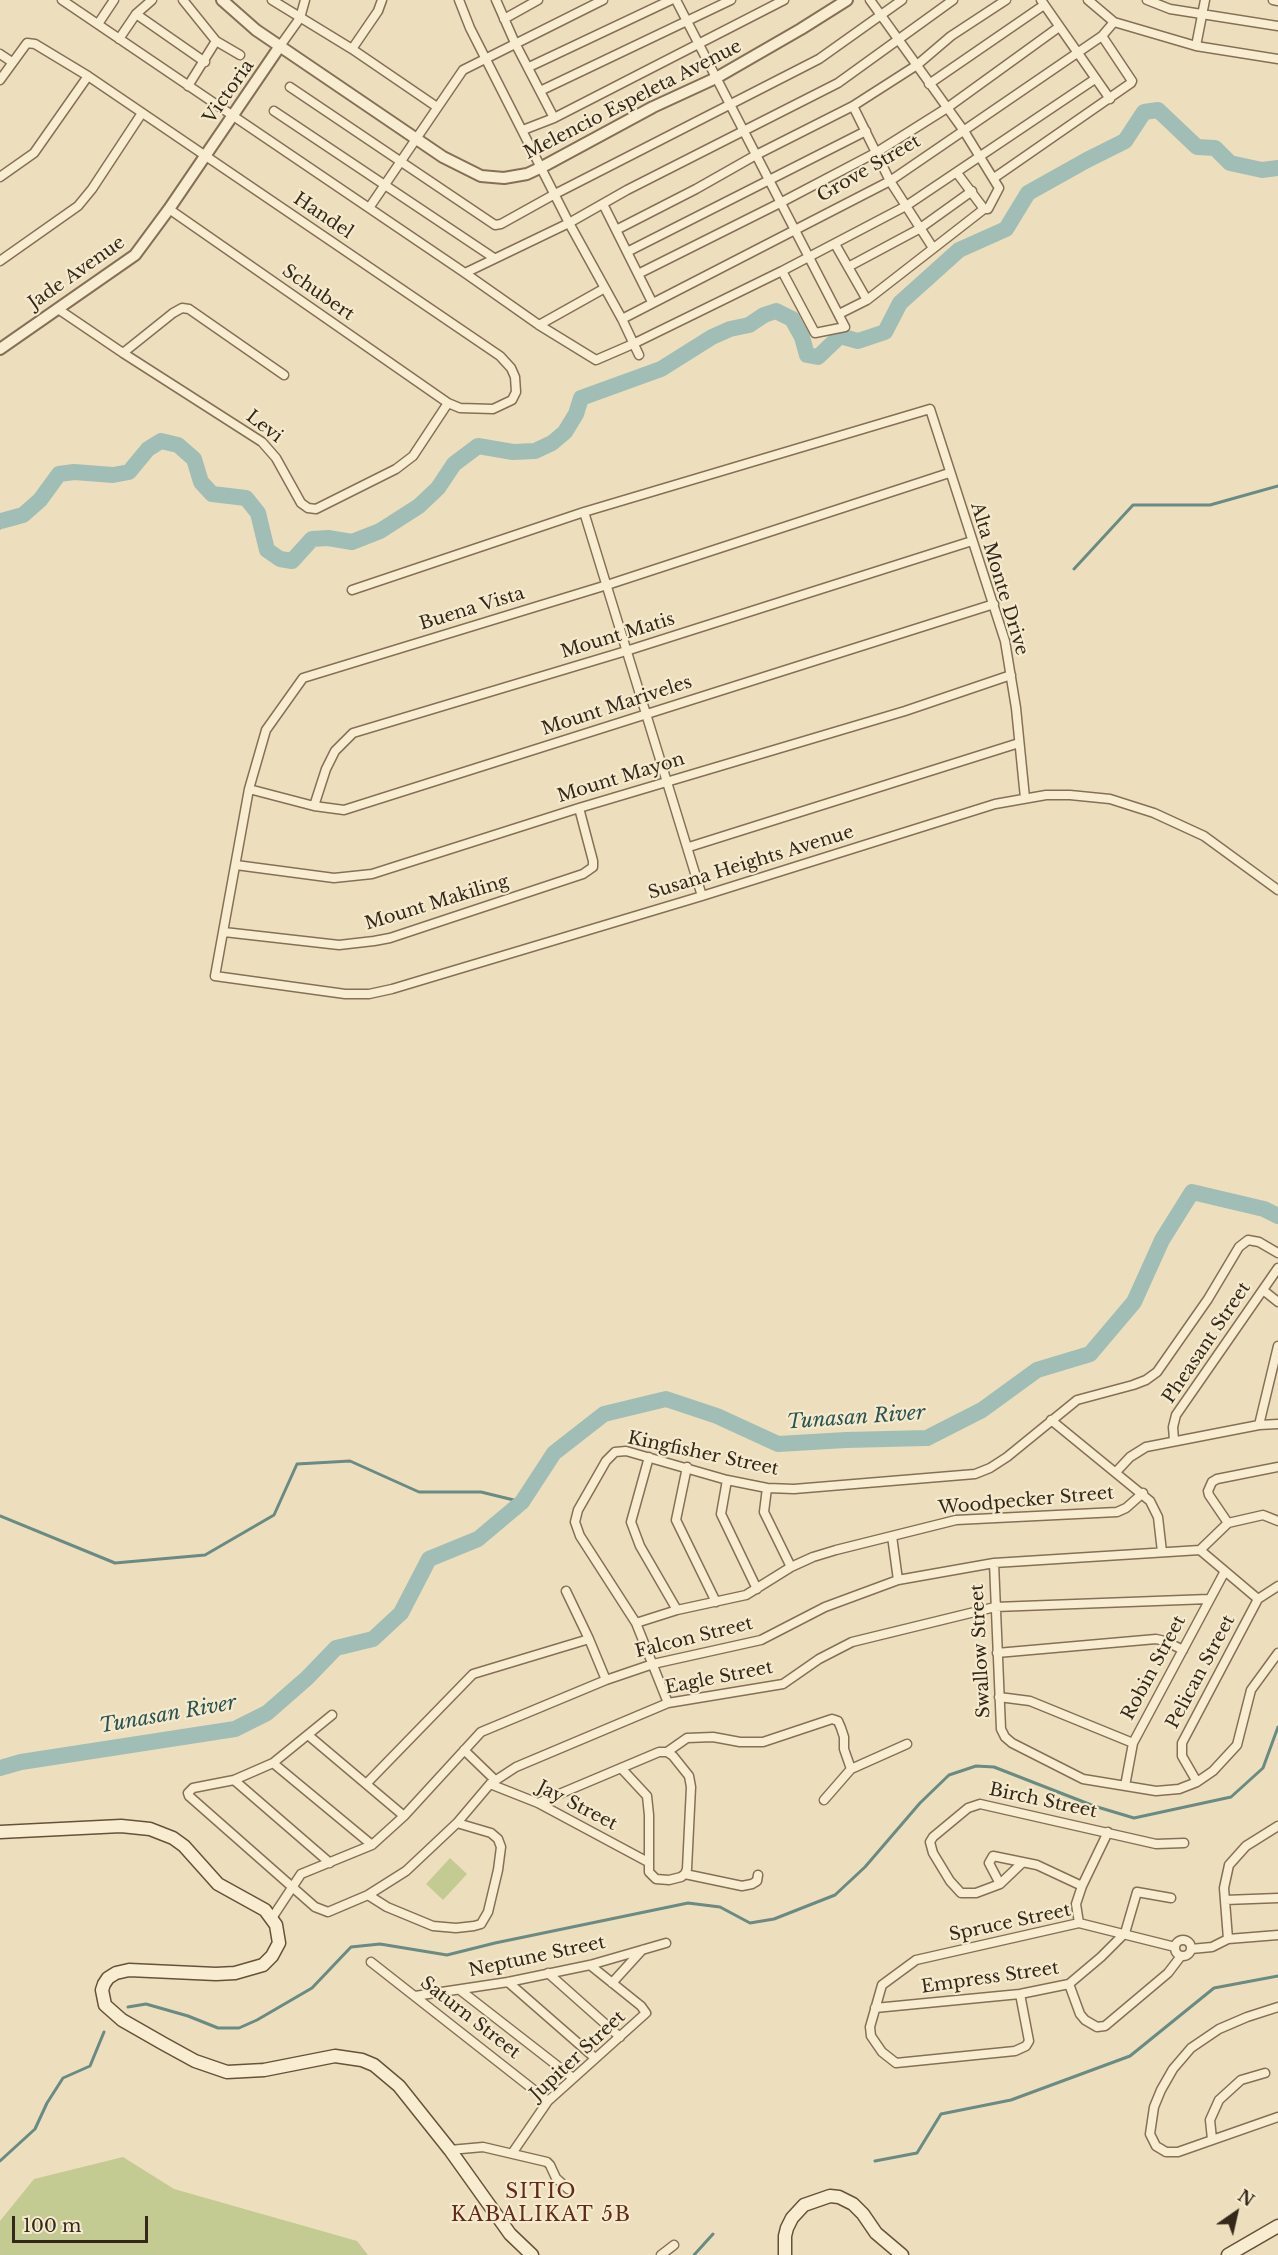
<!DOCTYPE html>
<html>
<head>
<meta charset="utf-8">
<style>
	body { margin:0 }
	#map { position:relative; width:1278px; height:2255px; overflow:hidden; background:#eddfbd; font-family:"Libre Baskerville",serif }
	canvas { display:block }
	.north { position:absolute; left:1206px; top:2183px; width:60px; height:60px; -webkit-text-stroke:4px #f5eacd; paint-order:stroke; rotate:34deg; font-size:16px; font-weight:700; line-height:24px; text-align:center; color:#34281b }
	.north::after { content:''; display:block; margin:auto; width:21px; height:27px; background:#34281b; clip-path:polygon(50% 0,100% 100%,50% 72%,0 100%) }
	.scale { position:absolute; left:12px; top:2216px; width:136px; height:27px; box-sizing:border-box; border:3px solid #34281b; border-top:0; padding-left:8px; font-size:18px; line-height:21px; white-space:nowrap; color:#34281b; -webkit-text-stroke:4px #f5eacd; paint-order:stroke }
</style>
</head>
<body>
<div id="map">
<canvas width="1278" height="2255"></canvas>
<div class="north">N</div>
<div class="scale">100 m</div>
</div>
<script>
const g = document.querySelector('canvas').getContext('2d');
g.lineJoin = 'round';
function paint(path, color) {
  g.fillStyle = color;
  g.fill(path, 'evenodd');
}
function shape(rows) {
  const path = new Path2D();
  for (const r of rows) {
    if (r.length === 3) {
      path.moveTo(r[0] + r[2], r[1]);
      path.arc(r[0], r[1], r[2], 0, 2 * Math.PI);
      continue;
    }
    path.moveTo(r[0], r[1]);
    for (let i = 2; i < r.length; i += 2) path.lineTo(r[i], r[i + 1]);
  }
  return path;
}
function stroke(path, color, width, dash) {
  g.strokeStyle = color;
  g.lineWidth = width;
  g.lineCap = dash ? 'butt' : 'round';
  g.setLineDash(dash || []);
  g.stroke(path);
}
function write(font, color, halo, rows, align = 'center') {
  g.font = font + ' "Libre Baskerville",serif';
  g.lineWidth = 4.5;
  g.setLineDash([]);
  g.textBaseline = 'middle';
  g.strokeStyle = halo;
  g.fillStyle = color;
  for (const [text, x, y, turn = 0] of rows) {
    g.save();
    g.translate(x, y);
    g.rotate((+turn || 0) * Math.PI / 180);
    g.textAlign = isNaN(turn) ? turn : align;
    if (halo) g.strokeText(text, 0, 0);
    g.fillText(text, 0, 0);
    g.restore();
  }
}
paint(shape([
	[450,1858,467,1874,443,1900,426,1884],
	[123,2157,174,2189,357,2241,368,2255,0,2255,0,2221,34,2179]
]), '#c3ca92');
stroke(shape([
	[0,521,0,528],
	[1074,569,1133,505,1210,505,1278,486],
	[0,1516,115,1563,205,1555,274,1515,297,1464,350,1461,419,1492,481,1492,522,1502],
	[128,2007,146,2004,188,2016,218,2028,239,2028,257,2020,312,1988,351,1947,380,1944,447,1955,495,1943,688,1903,720,1907,750,1923,774,1919,835,1895,865,1867,920,1803,949,1775,976,1766,994,1767,1094,1806,1134,1818,1231,1797,1263,1768,1278,1727],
	[0,2161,35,2129,47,2103,63,2078,90,2066,104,2032],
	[875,2161,917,2153,941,2114,1011,2100,1130,2056,1214,1988,1278,1976],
	[694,2255,713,2234]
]), '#698b83', 3);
stroke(shape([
	[1,521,23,515,40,500,59,474,74,472,113,475,129,472,148,449,161,441,178,445,194,459,201,482,212,494,246,498,258,513,267,550,280,559,292,561,312,539,328,538,352,542,380,531,419,506,438,488,454,464,478,446,513,452,535,451,552,443,565,432,576,414,581,398,661,369,712,337,730,329,749,325,764,315,776,311,792,319,802,337,807,355,818,357,840,336,858,341,885,332,900,303,959,250,1006,229,1028,193,1087,160,1125,141,1144,112,1158,110,1197,147,1215,148,1230,163,1262,170,1278,168],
	[0,1768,21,1762,235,1729,267,1713,307,1678,336,1648,373,1639,401,1613,429,1559,478,1539,522,1502,554,1453,604,1414,666,1399,717,1416,778,1444,846,1440,927,1438,982,1410,1037,1370,1090,1354,1134,1302,1162,1240,1192,1192,1264,1209,1278,1216]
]), '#a1beb6', 16);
const minor = shape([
	[62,0,465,273,539,325,596,360,633,344,782,271,906,206,1095,79],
	[183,0,216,41,240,55],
	[272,0,352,49,437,107],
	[459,0,470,28,569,223,622,319,639,355],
	[496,0,515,43,554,118],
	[676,0,845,327,815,333,782,271],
	[1041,0,1110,99],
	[1088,0,1114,22,1196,46,1278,59],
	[1147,0,1170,9,1278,26],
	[1273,0,1278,1],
	[136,14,205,62],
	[504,19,538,0],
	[98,24,114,0],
	[119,39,136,14,152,0],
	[280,46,300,18,305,0],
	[1196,46,1205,0],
	[352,49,378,11,382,0],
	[0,54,12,62],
	[529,67,671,0],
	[0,80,27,43,35,44,88,76,500,356,511,368,515,377,516,392,512,400,493,409,460,408,448,403,169,209],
	[929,84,1044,5],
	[188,86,216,41],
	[290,87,495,225,501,224,555,194,819,59,902,0],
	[540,91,731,0],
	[853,106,890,181,933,248],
	[274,111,494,258],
	[523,130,554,118,784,0],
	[957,173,984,209],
	[0,177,34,153,88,76],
	[994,178,1131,83,1132,81,1102,36],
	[603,204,652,302],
	[369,208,463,70,603,0],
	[616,230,696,189,756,155,853,106,917,65,951,36,1006,0],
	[835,244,867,300],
	[627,252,866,131],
	[0,261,78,206,92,189,142,113],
	[848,267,919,229,972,191],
	[465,273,569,223,627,190,838,83,953,0],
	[638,274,780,203,877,152,947,108,1059,27],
	[58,309,123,353,262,442,276,458,301,503,308,508,316,509,396,469,413,456,448,403],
	[839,314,867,300,984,209,988,209,999,188,964,131,870,0],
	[622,319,890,181,1102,36,1114,22],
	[539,325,605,288],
	[123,353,173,313,182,308,189,309,284,375],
	[949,473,607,585,303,678,266,730,249,789,215,976,345,994,369,994,392,989,702,896,995,804,1046,795,1070,795,1110,799,1154,813,1204,836,1278,890],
	[584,512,702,896],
	[352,590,584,512,930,409,1005,641,1016,708,1025,798],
	[249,789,314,806,344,810,994,604],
	[314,806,326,769,335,751,353,733,626,651,972,541],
	[689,847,1019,743],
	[236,865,334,878,372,874,579,808,905,711,1011,675],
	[224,932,339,945,374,941,390,938,583,874,593,867,593,861,579,808],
	[1263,1290,1278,1302],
	[1051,1420,1150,1501,1158,1517,1162,1552],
	[1259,1425,1278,1346],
	[1174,1440,1173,1427,1176,1415,1278,1268],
	[649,1457,631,1522,640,1546,677,1610],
	[687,1467,676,1520,716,1602],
	[1116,1472,1130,1457,1146,1447,1259,1425,1278,1424],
	[727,1480,721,1514,757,1589],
	[767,1488,764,1512,791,1567],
	[1228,1523,1209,1495,1208,1491,1212,1482,1217,1479,1278,1467],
	[892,1536,898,1580],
	[1200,1550,1228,1523,1263,1515,1278,1521],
	[1200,1550,1258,1599],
	[994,1563,1001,1729,1005,1737,1012,1743,1083,1779,1156,1791,1179,1789,1197,1782,1213,1771,1237,1745,1251,1690,1278,1653],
	[566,1591,589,1639,606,1680],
	[636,1623,677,1610,746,1595,791,1567,813,1557,836,1550,956,1520,1117,1512,1126,1508,1143,1493],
	[997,1653,1156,1639,1165,1641,1183,1650],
	[999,1697,1030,1701,1133,1743],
	[668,1703,636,1623,580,1536,575,1522,578,1510,606,1461,615,1452,626,1451,727,1480,767,1488,794,1489,975,1474,990,1468,1007,1457,1077,1400,1133,1385,1146,1380,1157,1372,1208,1299,1239,1247,1248,1240,1259,1242,1278,1253],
	[332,1715,273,1763,234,1780,193,1788,188,1793,189,1796,315,1907,328,1912,368,1895,406,1871,457,1823,490,1784,516,1767,668,1703,783,1684,819,1659,852,1642,995,1607,1209,1599],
	[308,1735,404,1816],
	[464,1750,495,1780],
	[667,1752,687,1738,713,1737,740,1742,763,1742,832,1719,838,1721,841,1728,844,1737,844,1749,851,1769,907,1744],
	[273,1763,372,1845],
	[621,1768,647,1796,649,1815,649,1872,656,1879,669,1880,681,1877,685,1874,687,1869,691,1787,689,1776,673,1756,667,1752],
	[234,1780,330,1863],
	[1197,1782,1182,1756,1182,1743,1258,1599,1278,1586],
	[366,1784,473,1674,589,1639],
	[490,1784,538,1803,648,1862],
	[1125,1786,1133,1743,1225,1571],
	[824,1800,851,1769],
	[538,1803,659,1752,667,1752],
	[1022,1863,1000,1884,976,1893,961,1893,950,1881,933,1853,930,1842,933,1837,968,1808,980,1804,1156,1844,1184,1843],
	[685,1874,742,1886,752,1884,757,1881,758,1875],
	[1000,1884,989,1863,993,1856,1037,1865,1082,1886],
	[368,1895,387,1907,433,1926,456,1928,474,1926,481,1924,488,1912,498,1870,501,1847,498,1839,491,1833,457,1823],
	[1225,1900,1278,1898],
	[272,1918,301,1874,372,1845,404,1816,481,1732,606,1680,653,1664,761,1640,825,1607,898,1580,994,1563,1200,1550],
	[1079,1923,1076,1904,1082,1886,1108,1832],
	[1228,1939,1224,1888,1229,1865,1246,1846,1278,1826],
	[1183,1948,8],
	[1191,1949,1212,1947,1228,1939,1278,1935],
	[371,1962,548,2101],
	[548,1973,620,2037],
	[508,1982,595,2058],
	[612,1983,642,1950],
	[1069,1984,1080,2014,1085,2020,1097,2027,1105,2026,1168,1973,1181,1956],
	[460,1990,573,2078],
	[1020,1994,1029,2041,1026,2046,1015,2051,896,2063,882,2052,871,2036,870,2027,882,1985,916,1960,1079,1923,1175,1947],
	[415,1996,508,1982,590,1965,666,1943],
	[1278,2007,1247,2017,1219,2029,1191,2048,1173,2069,1161,2090,1154,2107,1150,2134,1156,2146,1166,2152,1178,2152,1278,2117],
	[875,2008,1020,1994,1069,1984,1101,1957,1125,1933,1137,1892,1171,1898],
	[1212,2139,1210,2120,1219,2100,1241,2080,1265,2073],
	[450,2150,483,2147,547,2162,550,2165,556,2178,568,2189],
	[513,2152,548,2101,646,2013,641,2006,590,1965],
	[661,2255,674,2245]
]);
const tertiary = shape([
	[222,0,256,30,443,157,481,176,504,178,527,174,542,167,653,107,716,78,801,29,847,0],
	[0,349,135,255,169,209,280,46]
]);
const secondary = shape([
	[0,1832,121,1826,150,1829,173,1838,184,1846,218,1884,265,1910,276,1925,279,1943,272,1956,263,1965,235,1973,216,1974,129,1970,116,1973,108,1978,104,1984,102,1990,105,2005,122,2020,164,2044,195,2061,227,2072,264,2070,335,2056,362,2060,374,2065,399,2086,450,2150,510,2234,532,2255],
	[785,2255,785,2236,787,2228,792,2218,804,2205,830,2196,839,2197,853,2204,863,2214,876,2233,902,2255],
	[1228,2255,1278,2226]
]);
stroke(minor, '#857057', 11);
stroke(tertiary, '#857057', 14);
stroke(secondary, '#66513a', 15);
stroke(minor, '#f8edd0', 8);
stroke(tertiary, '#f8edd0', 10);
stroke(secondary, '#f8edd0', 12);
write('18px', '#34281b', '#f5eacd', [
	["Victoria",229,92,-55],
	["Melencio Espeleta Avenue",633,100,-27],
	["Grove Street",869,169,-30],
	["Handel",323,216,34],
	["Jade Avenue",77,273,-35],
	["Schubert",318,293,35],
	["Levi",264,427,38],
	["Alta Monte Drive",999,579,73],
	["Buena Vista",472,609,-17],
	["Mount Matis",618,636,-17],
	["Mount Mariveles",617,706,-18],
	["Mount Mayon",621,778,-17],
	["Susana Heights Avenue",751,863,-17],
	["Mount Makiling",437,903,-17],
	["Pheasant Street",1207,1343,-56],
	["Kingfisher Street",703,1454,12],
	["Woodpecker Street",1026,1501,-5],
	["Falcon Street",694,1638,-14],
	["Swallow Street",981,1651,-93],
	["Robin Street",1154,1668,-62],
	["Pelican Street",1201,1672,-62],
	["Eagle Street",719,1678,-11],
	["Birch Street",1043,1801,12],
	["Jay Street",577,1806,27],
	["Spruce Street",1010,1923,-12],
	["Neptune Street",537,1957,-12],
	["Empress Street",990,1978,-8],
	["Saturn Street",470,2018,38],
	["Jupiter Street",578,2056,-43]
]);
write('italic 20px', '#2a5452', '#f5eacd', [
	["Tunasan River",856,1418,-4],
	["Tunasan River",168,1715,-10]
]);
g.letterSpacing = '1.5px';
write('20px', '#602b1b', '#f5eacd', [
	["SITIO",541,2192],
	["KABALIKAT 5B",541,2215]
]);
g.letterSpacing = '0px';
</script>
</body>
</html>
